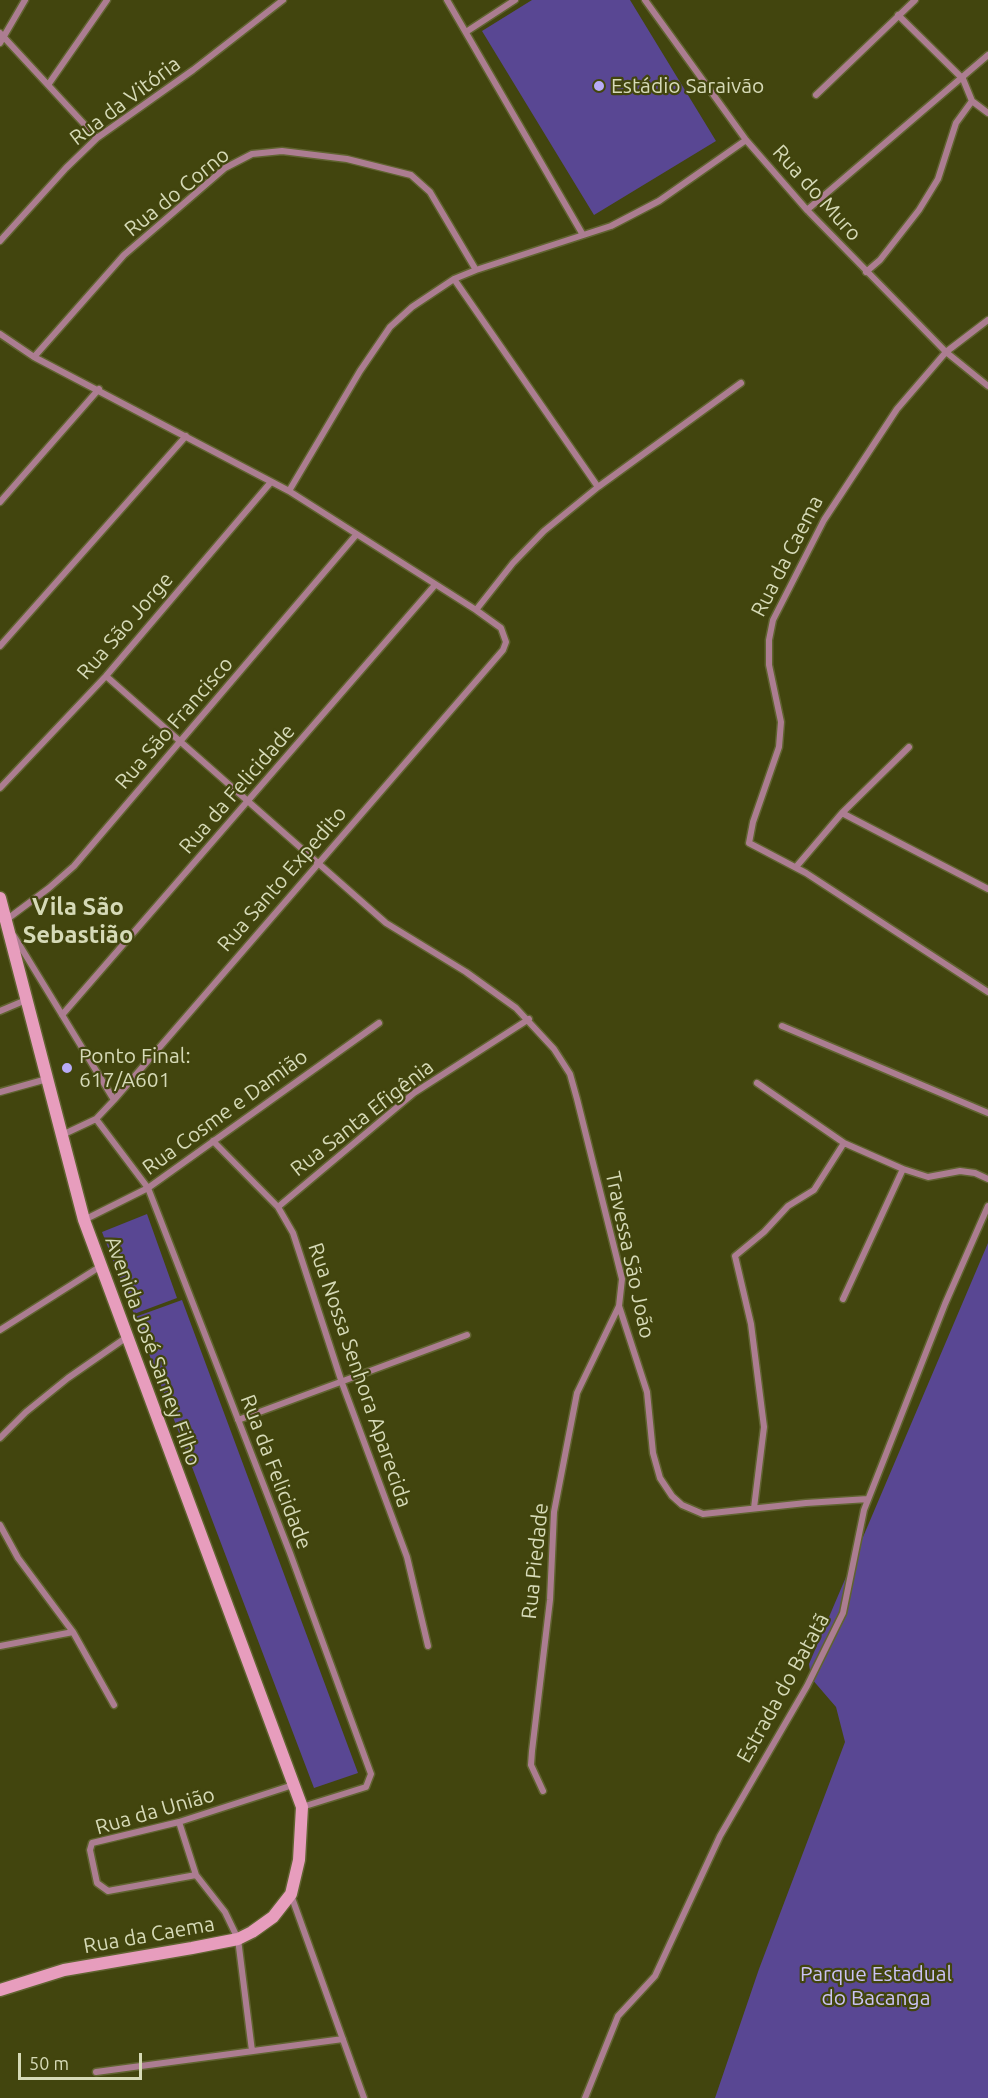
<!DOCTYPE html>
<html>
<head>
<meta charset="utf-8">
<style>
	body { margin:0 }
	#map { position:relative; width:988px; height:2098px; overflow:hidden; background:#42450e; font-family:Ubuntu,sans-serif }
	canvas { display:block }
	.scale { position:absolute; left:18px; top:2053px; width:124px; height:27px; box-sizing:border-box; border:3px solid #d6dab7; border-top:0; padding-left:8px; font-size:18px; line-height:21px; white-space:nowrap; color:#d6dab7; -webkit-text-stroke:4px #42450e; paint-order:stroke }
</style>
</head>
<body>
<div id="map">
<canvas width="988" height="2098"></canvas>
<div class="scale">50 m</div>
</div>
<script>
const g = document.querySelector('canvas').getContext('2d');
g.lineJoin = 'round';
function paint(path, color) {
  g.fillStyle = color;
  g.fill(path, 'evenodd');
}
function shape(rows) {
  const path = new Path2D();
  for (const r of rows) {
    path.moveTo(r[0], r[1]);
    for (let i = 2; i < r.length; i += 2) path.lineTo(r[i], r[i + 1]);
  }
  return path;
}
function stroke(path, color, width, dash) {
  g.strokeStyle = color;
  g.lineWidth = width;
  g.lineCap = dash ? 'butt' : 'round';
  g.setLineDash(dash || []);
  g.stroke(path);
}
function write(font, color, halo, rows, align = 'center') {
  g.font = font + ' Ubuntu,sans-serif';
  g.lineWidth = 4.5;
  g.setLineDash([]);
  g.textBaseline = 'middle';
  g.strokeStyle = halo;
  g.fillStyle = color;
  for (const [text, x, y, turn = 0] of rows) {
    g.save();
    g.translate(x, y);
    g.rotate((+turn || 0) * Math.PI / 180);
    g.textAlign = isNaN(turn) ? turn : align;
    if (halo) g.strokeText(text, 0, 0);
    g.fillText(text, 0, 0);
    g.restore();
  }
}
paint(shape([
	[532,0,630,0,716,141,594,215,482,31],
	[147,1214,177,1298,134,1314,102,1232],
	[988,1243,988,2098,715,2098,759,1969,845,1742,836,1707,811,1678,809,1664],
	[182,1300,358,1773,314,1788,135,1317]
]), '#594793');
const minor = shape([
	[447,0,583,235],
	[645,0,746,140,807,210,946,352,988,386],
	[898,15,963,79,972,101,988,113],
	[466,32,515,0],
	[0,33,97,138],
	[0,43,25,0],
	[48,85,107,0],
	[816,95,915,0],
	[807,210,988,55],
	[0,241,66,168,97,138,193,70,283,0],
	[866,272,880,260,919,210,938,179,956,123,972,101],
	[454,279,598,487],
	[988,320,946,352,897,409,824,520,773,620,769,640,769,665,781,722,779,747,753,822,749,843,806,873,988,992],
	[0,334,34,357,289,491,476,610,501,628,506,642,503,650,114,1100,96,1119,62,1135],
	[34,357,124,255,225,168,252,154,282,151,347,159,411,175,430,192,476,270],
	[289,491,360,371,390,327,412,307,454,279,476,270,611,226,659,201,746,140],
	[0,502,99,389],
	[476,610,513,563,544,531,598,487,741,383],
	[0,646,186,436],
	[106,676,386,923,466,972,516,1008,554,1049,570,1074,577,1099,622,1279,619,1306,647,1392,653,1453,660,1478,672,1496,682,1505,703,1514,806,1503,868,1499],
	[0,788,106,676,271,482],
	[842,813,988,889],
	[796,867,842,813,909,747],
	[6,920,49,888,74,866,356,535],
	[14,936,114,1100],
	[0,1011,26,1000],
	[62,1015,435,585],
	[782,1026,988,1113],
	[757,1083,844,1143,903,1169,928,1177,960,1171,975,1173,988,1179],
	[0,1092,47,1079],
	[96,1119,148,1188,290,1553,371,1774,366,1787,302,1807],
	[213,1141,278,1207,293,1233,342,1383,407,1557,428,1646],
	[278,1207,414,1093,529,1019],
	[84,1220,148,1188,379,1023],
	[843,1299,903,1169],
	[0,1330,101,1266],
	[238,1420,467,1335],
	[0,1438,26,1412,68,1378,127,1337],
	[754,1508,764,1427,751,1324,735,1256,764,1232,788,1206,814,1190,844,1143],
	[0,1525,18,1558,73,1632,114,1705],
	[0,1646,73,1632],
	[543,1791,531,1765,532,1751,550,1600,554,1512,577,1393,619,1306],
	[179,1822,196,1875,225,1912,238,1939,252,2051],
	[196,1875,108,1891,97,1883,90,1850,92,1843,179,1822,293,1785],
	[291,1895,364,2098],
	[96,2072,343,2039],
	[585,2098,618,2016,655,1976,720,1836,807,1686,843,1613,864,1510,945,1304,988,1206]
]);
const secondary = shape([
	[0,898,84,1220,302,1807,299,1860,291,1894,273,1917,252,1932,238,1939,192,1948,64,1970,0,1990]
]);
stroke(minor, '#606330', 9);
stroke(secondary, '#606330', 15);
stroke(minor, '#ac7d91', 6);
stroke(secondary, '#e79dbd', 12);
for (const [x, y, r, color] of [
	[599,86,6,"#b8abf7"],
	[67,1068,6,"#b8abf7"]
]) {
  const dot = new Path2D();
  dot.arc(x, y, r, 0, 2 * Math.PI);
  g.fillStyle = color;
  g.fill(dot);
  stroke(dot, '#42450e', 2);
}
write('21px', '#d6dab7', '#42450e', [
	["Estádio Saraivão",611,86],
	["Ponto Final:",79,1056],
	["617/A601",79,1080]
], 'left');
write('21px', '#d6dab7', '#42450e', [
	["Rua da Vitória",125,101,-37],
	["Rua do Corno",177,192,-39],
	["Rua do Muro",817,193,48],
	["Rua da Caema",787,556,-63],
	["Rua São Jorge",125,626,-49],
	["Rua São Francisco",174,723,-49],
	["Rua da Felicidade",237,789,-49],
	["Rua Santo Expedito",282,879,-49],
	["Rua Cosme e Damião",225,1112,-36],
	["Rua Santa Efigênia",362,1118,-38],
	["Travessa São João",630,1255,78],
	["Avenida José Sarney Filho",153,1351,70],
	["Rua Nossa Senhora Aparecida",360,1375,71],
	["Rua da Felicidade",276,1472,69],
	["Rua Piedade",535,1561,-84],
	["Estrada do Batatã",783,1688,-61],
	["Rua da União",155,1811,-16],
	["Rua da Caema",149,1935,-10]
]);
write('21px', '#cbc3f5', '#42450e', [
	["Parque Estadual",876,1974],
	["do Bacanga",876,1998]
]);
write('bold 24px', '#d6dab7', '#42450e', [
	["Vila São",78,907],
	["Sebastião",78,935]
]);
</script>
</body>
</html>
